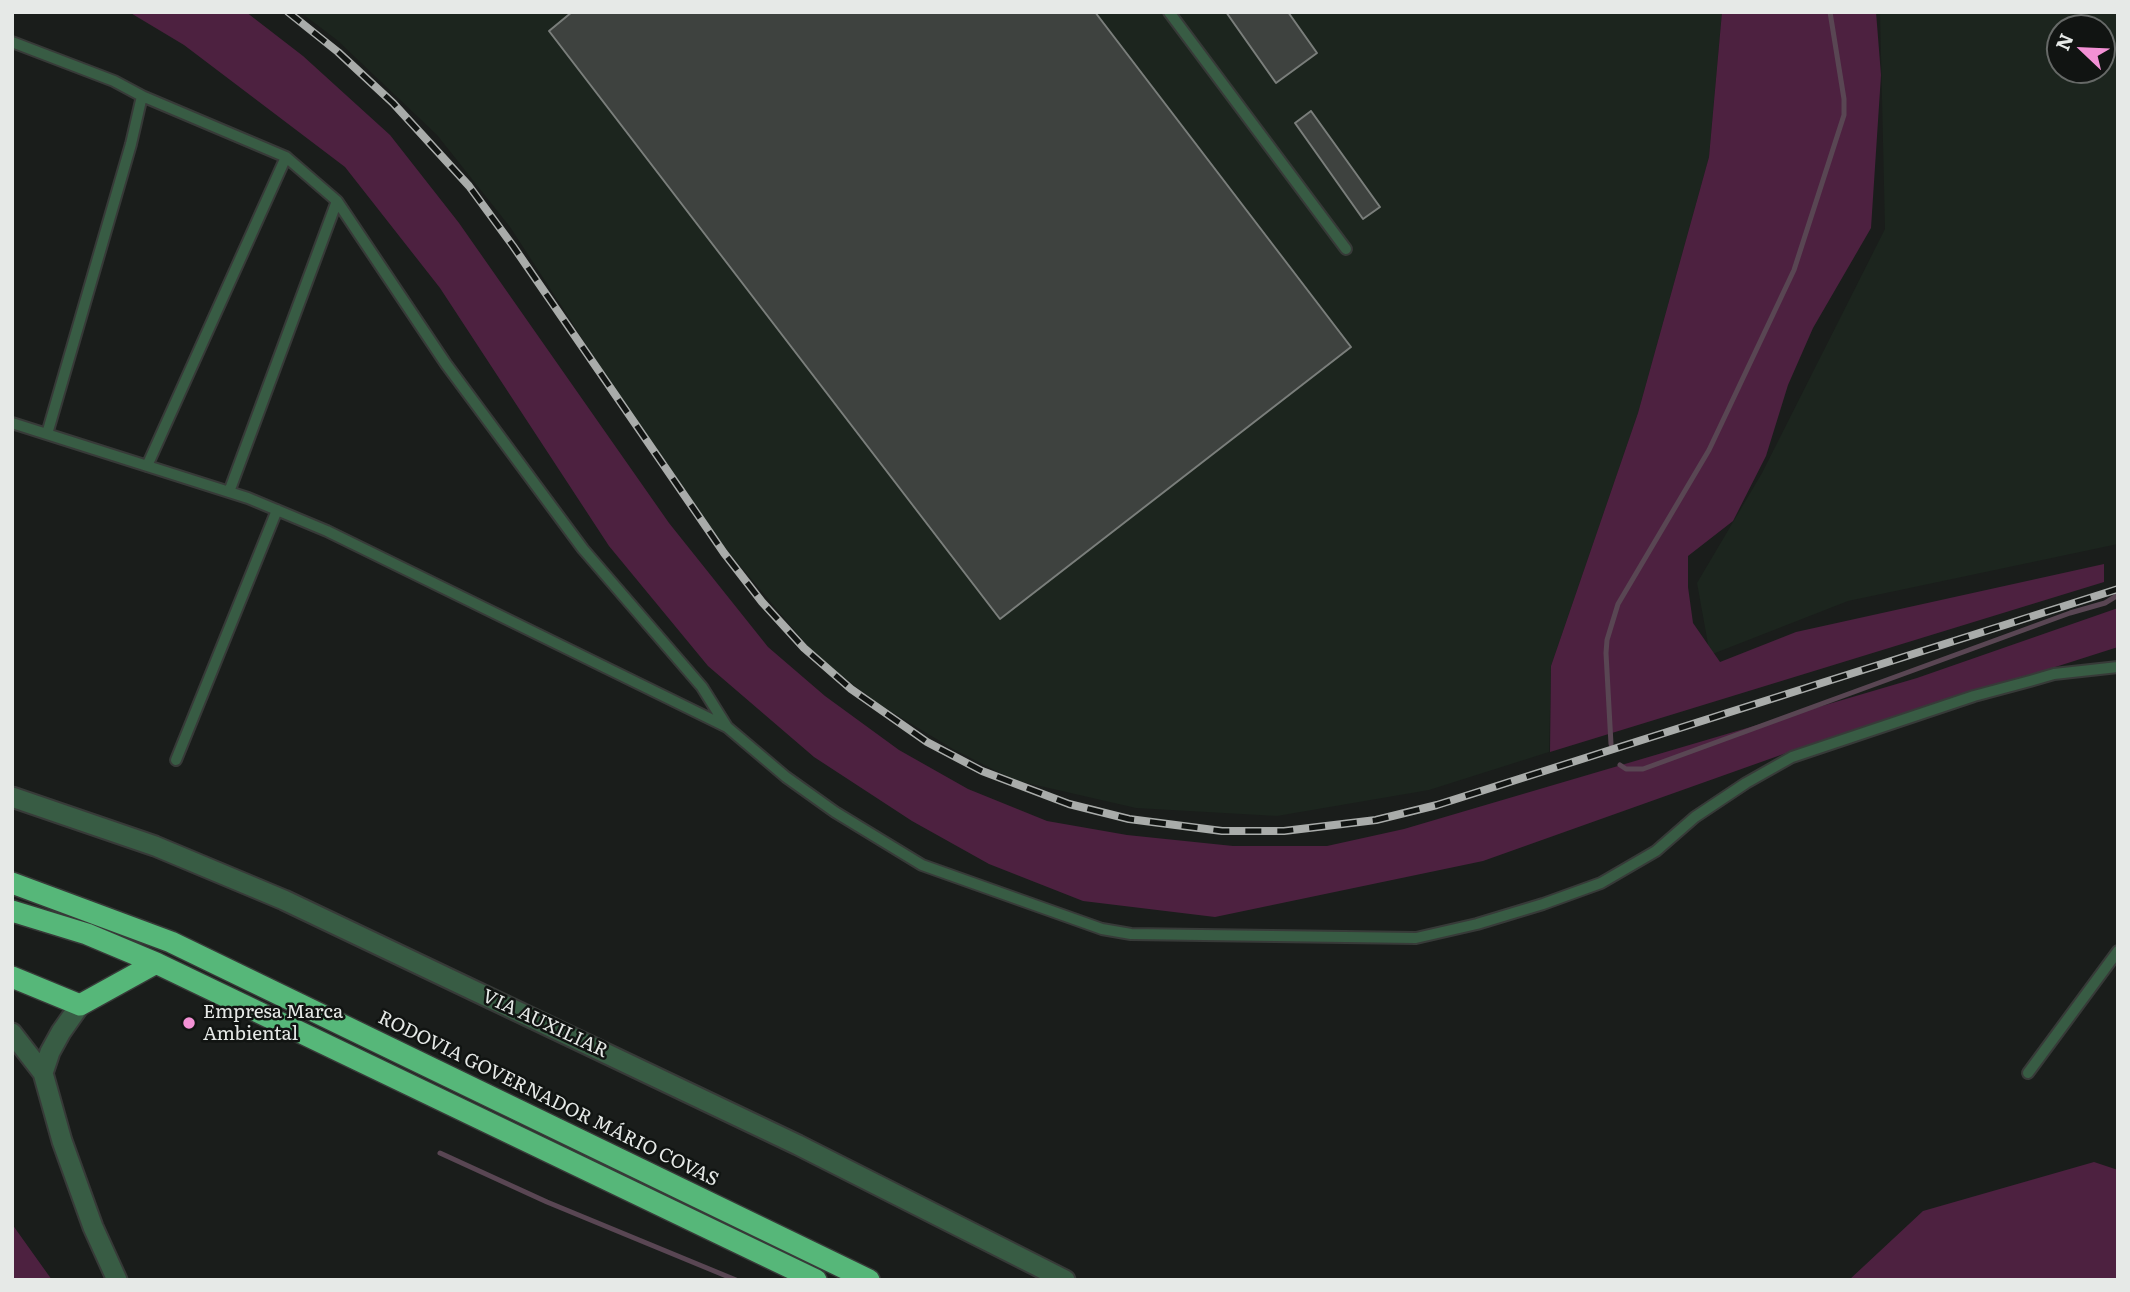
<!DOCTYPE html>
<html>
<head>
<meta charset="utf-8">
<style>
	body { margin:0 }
	#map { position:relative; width:2130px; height:1292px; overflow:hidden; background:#1a1d1b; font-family:Literata,serif }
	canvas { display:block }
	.frame { position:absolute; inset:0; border:14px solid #e6e9e7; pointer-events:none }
	.north { position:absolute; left:2046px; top:14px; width:70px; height:70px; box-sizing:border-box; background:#111412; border:2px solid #666967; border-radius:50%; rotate:293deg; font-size:19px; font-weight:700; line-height:28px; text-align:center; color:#e6e9e7 }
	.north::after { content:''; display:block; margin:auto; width:24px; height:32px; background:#f391d5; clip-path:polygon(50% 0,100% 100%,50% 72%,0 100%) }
</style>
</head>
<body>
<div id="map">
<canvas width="2130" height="1292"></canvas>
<div class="frame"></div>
<div class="north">N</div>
</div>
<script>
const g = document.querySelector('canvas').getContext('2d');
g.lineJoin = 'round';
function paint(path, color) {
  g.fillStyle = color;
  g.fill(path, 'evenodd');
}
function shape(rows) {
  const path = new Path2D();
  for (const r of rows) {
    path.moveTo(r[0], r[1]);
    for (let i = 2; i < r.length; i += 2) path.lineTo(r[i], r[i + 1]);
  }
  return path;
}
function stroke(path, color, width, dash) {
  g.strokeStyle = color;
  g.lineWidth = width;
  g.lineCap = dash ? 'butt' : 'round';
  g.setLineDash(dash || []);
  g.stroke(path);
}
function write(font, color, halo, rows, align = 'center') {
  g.font = font + ' Literata,serif';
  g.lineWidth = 5;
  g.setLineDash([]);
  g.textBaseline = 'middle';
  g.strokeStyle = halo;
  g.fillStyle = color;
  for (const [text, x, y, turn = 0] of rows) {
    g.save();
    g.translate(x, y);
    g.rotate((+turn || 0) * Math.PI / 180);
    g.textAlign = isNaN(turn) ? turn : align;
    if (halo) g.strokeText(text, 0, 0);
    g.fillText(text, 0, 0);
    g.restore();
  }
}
paint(shape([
	[300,12,1722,12,1709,157,1638,413,1551,666,1549,752,1429,790,1277,816,1136,808,1014,780,953,749,880,705,817,657,678,492,568,316,510,227,437,135,337,40],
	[1880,12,2118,12,2118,544,1848,601,1710,655,1697,583,1762,473,1885,229],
	[2060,28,2102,28,2102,70,2060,70]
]), '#1c251e');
paint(shape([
	[129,12,246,12,303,56,390,135,459,223,669,523,768,647,825,696,899,750,968,789,1047,821,1127,835,1233,846,1327,846,1404,829,1917,678,2118,608,2118,647,1792,751,1483,861,1215,917,1083,901,989,864,912,821,814,757,708,666,609,546,440,288,345,167,184,45],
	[1722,12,1876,12,1881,75,1871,228,1813,328,1788,385,1766,456,1733,521,1688,556,1688,587,1693,623,1720,662,1796,632,2104,564,2104,582,1550,752,1551,666,1638,413,1709,157],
	[2094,1162,2118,1170,2118,1280,1849,1280,1923,1211],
	[12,1224,52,1280,12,1280]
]), '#4d2140');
stroke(shape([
	[1611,744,1606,653,1607,640,1618,604,1709,450,1794,270,1844,115,1844,99,1830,12],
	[1620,765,1626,769,1643,769,2070,613,2105,603,2118,595],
	[440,1153,547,1202,736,1280]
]), '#594653', 5);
const building = shape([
	[572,12,1095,12,1351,347,1000,619,549,31,572,12],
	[1226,12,1288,12,1317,53,1276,83,1226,12],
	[1311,111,1380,207,1363,219,1295,123,1311,111]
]);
paint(building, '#3e423f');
stroke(building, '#7a7e7b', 2);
const service = shape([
	[1169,12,1346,249],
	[12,42,114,81,142,96,131,144,47,434],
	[142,96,286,157,337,201,446,364,583,549,702,687,727,727],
	[12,423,248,498,327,531,727,727,786,777,835,812,922,865,1102,929,1131,934,1416,938,1477,924,1543,904,1601,883,1656,851,1695,817,1746,783,1792,757,1974,696,2030,681,2054,674,2118,667],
	[147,466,286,157],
	[229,492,337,201],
	[176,760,277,510],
	[2028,1073,2118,951]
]);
const minor = shape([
	[12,1033,43,1073,62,1141,93,1227,117,1280],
	[43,1073,50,1052,61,1032,80,1005]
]);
const tertiary = shape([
	[12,797,155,846,284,900,798,1145,1065,1280]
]);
const motorway = shape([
	[12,883,171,942,869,1280],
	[12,911,87,934,156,963,816,1280],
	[12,977,80,1005,156,963]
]);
stroke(service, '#373a38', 14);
stroke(minor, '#373a38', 23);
stroke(tertiary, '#373a38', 23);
stroke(motorway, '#373a38', 24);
stroke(service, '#385c44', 10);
stroke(minor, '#385c44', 19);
stroke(tertiary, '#385c44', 19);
stroke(motorway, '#56b779', 21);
const rail = shape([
	[288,12,338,52,393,103,469,186,513,246,724,553,762,602,804,648,851,689,927,742,982,771,1069,804,1129,819,1222,831,1284,831,1376,820,1437,805,2118,589]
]);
stroke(rail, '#a9acaa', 8);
stroke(rail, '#111412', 5, [16]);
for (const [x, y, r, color] of [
	[189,1023,7,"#f391d5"]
]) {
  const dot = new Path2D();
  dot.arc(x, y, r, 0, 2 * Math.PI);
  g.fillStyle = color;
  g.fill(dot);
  stroke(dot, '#111412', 2.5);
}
write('19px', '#e6e9e7', '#111412', [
	["Empresa Marca",203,1012],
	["Ambiental",203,1034]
], 'left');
write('19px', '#e6e9e7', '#111412', [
	["VIA AUXILIAR",545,1024,25],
	["RODOVIA GOVERNADOR MÁRIO COVAS",548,1099,26]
]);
</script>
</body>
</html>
